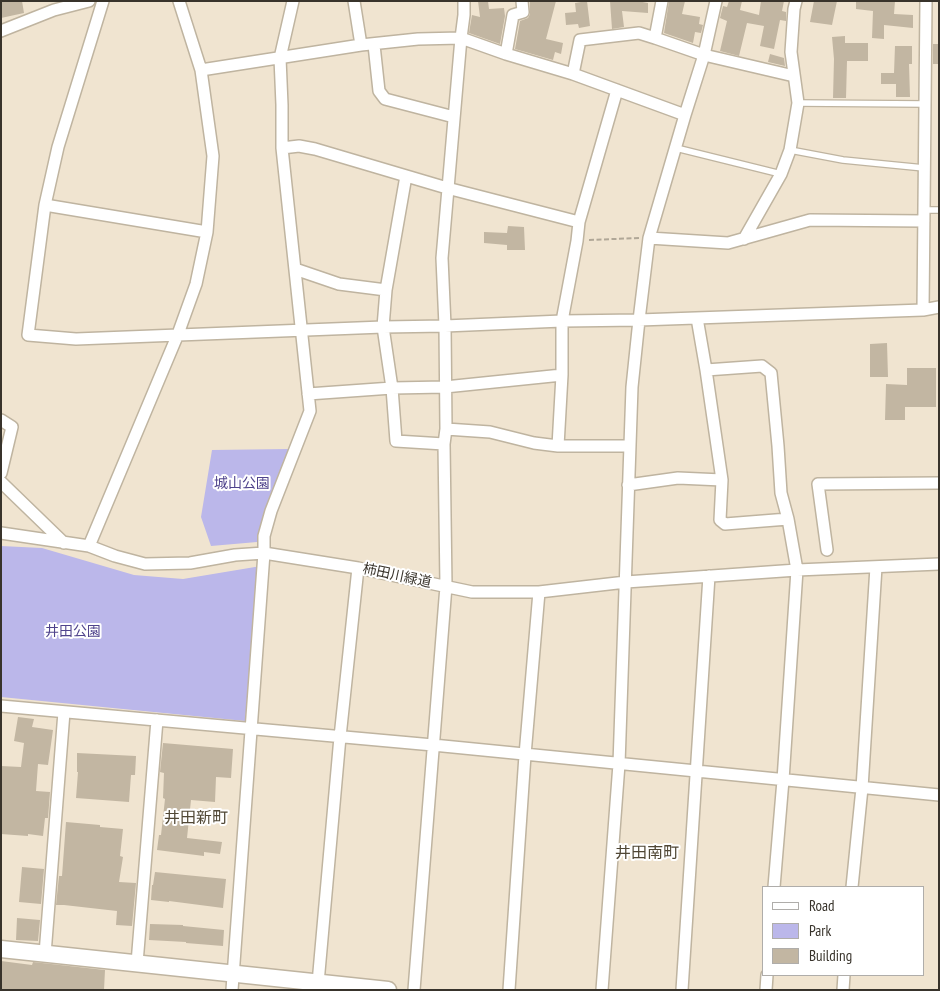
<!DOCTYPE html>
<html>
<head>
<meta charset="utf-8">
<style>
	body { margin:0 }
	#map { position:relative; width:940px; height:991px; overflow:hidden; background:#f0e4d0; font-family:"PT Sans Narrow",sans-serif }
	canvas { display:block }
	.frame { position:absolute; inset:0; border:2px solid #38332b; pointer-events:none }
	.legend { position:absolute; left:762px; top:886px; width:162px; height:90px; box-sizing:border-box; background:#fff; border:1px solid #afadaa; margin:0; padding:6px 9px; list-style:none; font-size:15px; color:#38332b }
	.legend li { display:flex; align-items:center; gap:10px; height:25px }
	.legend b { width:25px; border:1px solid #afadaa }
</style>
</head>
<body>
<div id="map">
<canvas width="940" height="991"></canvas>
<div class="frame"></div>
<ul class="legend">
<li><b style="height:6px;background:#fff"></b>Road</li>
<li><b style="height:14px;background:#bbb7ea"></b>Park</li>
<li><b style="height:14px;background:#c2b6a2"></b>Building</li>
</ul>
</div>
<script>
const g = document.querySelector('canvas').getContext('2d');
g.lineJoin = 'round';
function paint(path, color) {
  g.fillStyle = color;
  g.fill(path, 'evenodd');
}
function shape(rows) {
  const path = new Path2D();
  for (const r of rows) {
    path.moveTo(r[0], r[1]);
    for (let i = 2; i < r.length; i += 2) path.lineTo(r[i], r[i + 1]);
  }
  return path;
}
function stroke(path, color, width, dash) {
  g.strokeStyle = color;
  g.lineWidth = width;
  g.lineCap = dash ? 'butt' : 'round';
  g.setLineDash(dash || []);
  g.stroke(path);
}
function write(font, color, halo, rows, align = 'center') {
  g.font = font + ' "PT Sans Narrow","Noto Sans JP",sans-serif';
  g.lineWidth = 4;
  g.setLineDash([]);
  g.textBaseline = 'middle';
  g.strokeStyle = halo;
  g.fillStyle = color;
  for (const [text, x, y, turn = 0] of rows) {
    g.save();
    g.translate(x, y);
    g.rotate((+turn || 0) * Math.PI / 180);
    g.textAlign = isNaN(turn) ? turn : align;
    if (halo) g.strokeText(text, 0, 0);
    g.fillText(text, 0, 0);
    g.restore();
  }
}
paint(shape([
	[290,449,257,542,211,546,201,517,212,450],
	[1,546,42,548,134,575,183,579,261,566,245,721,1,697]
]), '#bbb7ea');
paint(shape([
	[1,1,22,1,24,13,1,18],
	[478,1,488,1,489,9,504,8,505,16,500,44,469,33,472,15,480,17],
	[530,1,556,1,546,39,563,43,561,54,555,52,553,60,515,49,520,21,528,18,530,14],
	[587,1,590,26,579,28,578,24,566,25,565,13,576,12,575,3],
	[610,1,637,1,648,3,648,13,622,11,624,27,612,29],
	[669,1,685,1,682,14,700,17,699,24,703,25,701,33,695,32,693,43,664,33],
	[729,1,742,1,740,10,759,15,761,1,771,2,771,1,784,1,782,11,786,12,786,21,780,20,774,49,760,46,764,26,747,23,739,56,720,51,727,21,720,18,723,6,727,7],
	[814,1,837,1,832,25,810,22],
	[856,1,895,1,894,14,913,15,913,28,884,25,884,39,872,38,873,11,856,9],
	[845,36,845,43,868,43,868,61,847,61,846,98,833,98,834,59,832,37],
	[933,44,939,44,939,64,933,64],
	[895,46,912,46,912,64,909,64,910,97,896,97,896,84,881,84,881,73,894,73],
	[770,54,784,58,785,66,768,62],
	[508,226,524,227,525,250,507,250,507,245,484,243,484,232,507,233],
	[887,343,888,377,870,377,870,344],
	[907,368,936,368,936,407,905,407,905,420,885,420,886,384,907,385],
	[18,717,34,719,32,727,53,730,48,765,38,764,36,791,50,792,48,818,45,818,43,836,28,834,28,836,1,834,1,766,21,767,24,743,14,741],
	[163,743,233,749,231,778,216,777,215,802,191,800,187,838,222,842,220,854,204,852,204,856,157,850,159,835,161,835,165,799,163,798,164,773,160,772],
	[77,753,136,756,135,775,131,775,129,802,76,798,78,772,77,772],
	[66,822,100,825,100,827,123,829,120,856,123,857,119,882,136,883,132,926,116,925,117,911,64,905,56,905,59,876,62,876],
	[22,867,44,869,41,904,19,902],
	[155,872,226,879,223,908,169,901,169,902,151,900,152,885,153,885],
	[17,918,40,920,38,941,16,940],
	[150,924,183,925,183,926,224,930,223,946,186,943,186,942,149,940],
	[1,961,32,965,33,962,105,970,104,990,1,990]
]), '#c2b6a2');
const lane = shape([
	[798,103,925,104],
	[676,148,781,174],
	[790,150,843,160,924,168],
	[924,210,939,210]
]);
const street = shape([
	[103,1,58,147,45,205,28,335,76,339,383,327,445,326,562,321,639,320,923,310,939,307],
	[354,1,361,45],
	[1,31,54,10,89,1],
	[655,38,662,1],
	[374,45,379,91,385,99,454,117],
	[506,54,513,15,523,12,522,1],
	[201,70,361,45,418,39,461,38,506,54,573,74,685,115],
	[573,74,580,40,639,33,655,38,704,55,794,76],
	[282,148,299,146,315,149,447,188,579,222,617,90],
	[406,176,386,290,383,327,392,388,396,441,444,444],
	[45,205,207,232],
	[649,238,728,243,810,220,924,221],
	[744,239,781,174,790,150,798,103,791,52,794,9,796,1],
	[295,269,339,284,386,290],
	[923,310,926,1],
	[697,318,706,370,722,480,720,520,725,524,788,519],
	[706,370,762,366,771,373,778,446,781,493,788,519,797,570,783,780,774,887],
	[308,394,392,388,445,387,562,375],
	[1,420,12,427,1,473],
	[446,429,490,432,534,443,558,446,630,446],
	[558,446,562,375,562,321,577,241,579,222],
	[1,482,64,543],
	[628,485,678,478,722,480],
	[1,533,89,546,115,556,145,564,190,563,235,555,264,553,358,568,472,592,539,592,626,582,797,570,939,564],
	[89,546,178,334,196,284,207,232,213,156,201,70,179,1],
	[827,550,818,484,939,483],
	[1,706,433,745,939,795],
	[852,887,862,788,876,567],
	[45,954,64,712],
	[137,963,157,720],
	[318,983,340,737,358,568],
	[232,990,264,553,264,536,271,511,310,411,282,148,282,105,280,58,293,1],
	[414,990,446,586,444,444,446,429,445,326,442,258,461,38,464,15,464,1],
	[509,990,525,755,539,592],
	[602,990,619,764,632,387,639,320,649,238,685,115,704,55,716,1],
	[682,990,709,576],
	[766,990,767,975],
	[843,990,844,975]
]);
const secondary = shape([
	[1,949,388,990]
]);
stroke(lane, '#bfb4a0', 8);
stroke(street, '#bfb4a0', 14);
stroke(secondary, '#bfb4a0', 19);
stroke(shape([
	[589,240,639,238]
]), '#b0a797', 2, [5, 2.5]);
stroke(lane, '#fff', 5.5);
stroke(street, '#fff', 11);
stroke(secondary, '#fff', 16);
write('14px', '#4f438c', '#fff', [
	["城山公園",242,484],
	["井田公園",73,632]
]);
write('14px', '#38332b', '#fff', [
	["柿田川緑道",397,576,12]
]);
write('16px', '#504735', '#fff', [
	["井田新町",196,818],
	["井田南町",647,853]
]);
</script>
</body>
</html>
